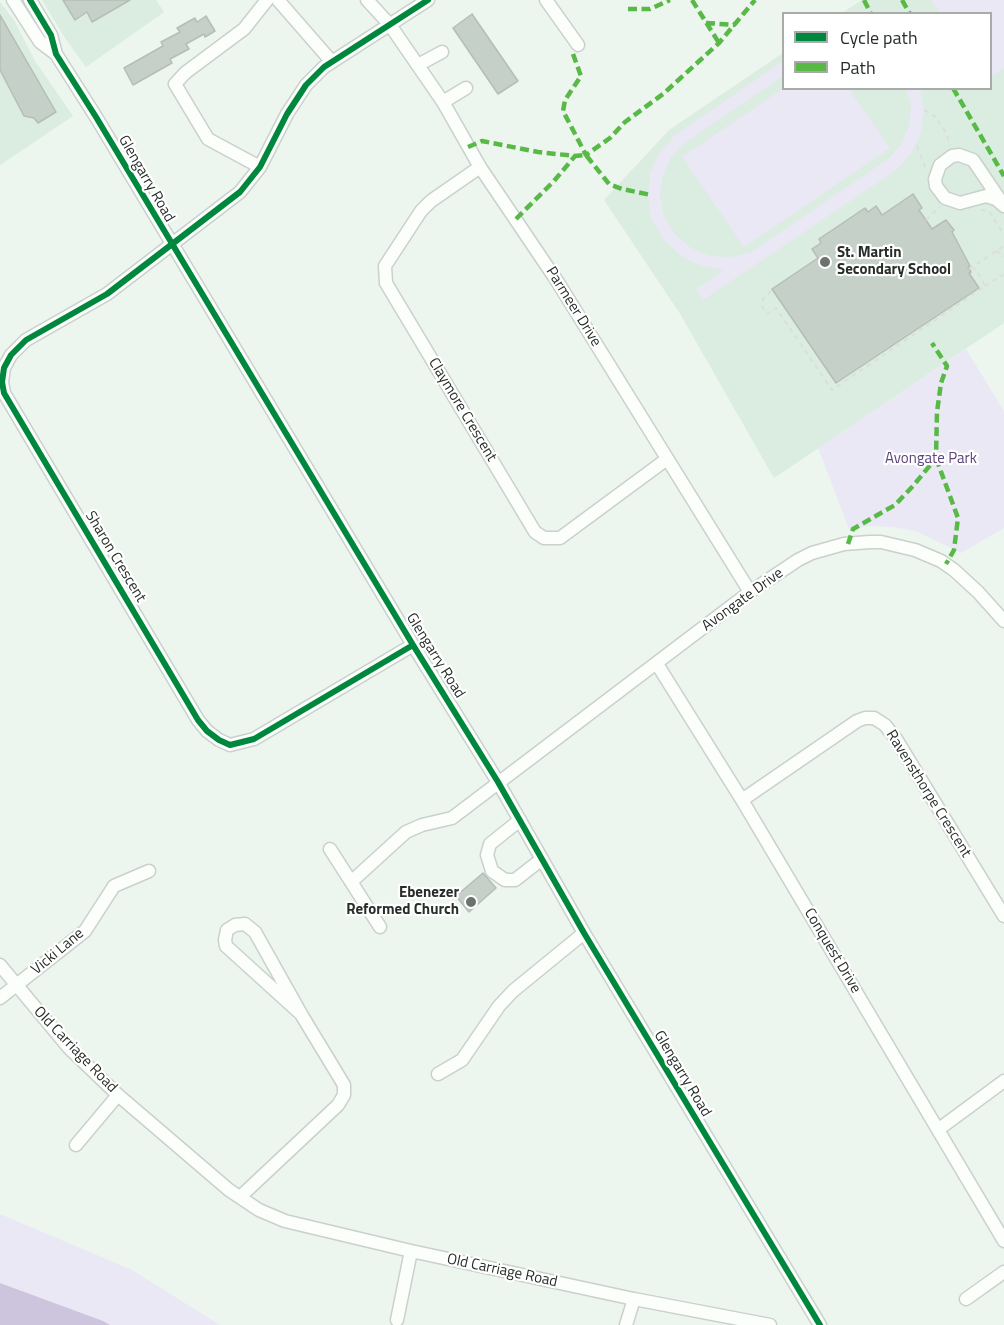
<!DOCTYPE html>
<html>
<head>
<meta charset="utf-8">
<style>
	body { margin:0 }
	#map { position:relative; width:1004px; height:1325px; overflow:hidden; background:#ecf5ee; font-family:"Titillium Web",sans-serif }
	canvas { display:block }
	.legend { position:absolute; left:782px; top:12px; width:210px; height:78px; box-sizing:border-box; background:#fff; border:2px solid #a9aba9; margin:0; padding:8px 10px; list-style:none; font-size:18px; color:#272d29 }
	.legend li { display:flex; align-items:center; gap:12px; height:30px }
	.legend b { width:30px; border:2px solid #a9aba9 }
</style>
</head>
<body>
<div id="map">
<canvas width="1004" height="1325"></canvas>
<ul class="legend">
<li><b style="height:8px;background:#00873e"></b>Cycle path</li>
<li><b style="height:8px;background:#58b947"></b>Path</li>
</ul>
</div>
<script>
const g = document.querySelector('canvas').getContext('2d');
g.lineJoin = 'round';
function paint(path, color) {
  g.fillStyle = color;
  g.fill(path, 'evenodd');
}
function shape(rows) {
  const path = new Path2D();
  for (const r of rows) {
    path.moveTo(r[0], r[1]);
    for (let i = 2; i < r.length; i += 2) path.lineTo(r[i], r[i + 1]);
  }
  return path;
}
function stroke(path, color, width, dash) {
  g.strokeStyle = color;
  g.lineWidth = width;
  g.lineCap = dash ? 'butt' : 'round';
  g.setLineDash(dash || []);
  g.stroke(path);
}
function write(font, color, halo, rows, align = 'center') {
  g.font = font + ' "Titillium Web",sans-serif';
  g.lineWidth = 4.5;
  g.setLineDash([]);
  g.textBaseline = 'middle';
  g.strokeStyle = halo;
  g.fillStyle = color;
  for (const [text, x, y, turn = 0] of rows) {
    g.save();
    g.translate(x, y);
    g.rotate((+turn || 0) * Math.PI / 180);
    g.textAlign = isNaN(turn) ? turn : align;
    if (halo) g.strokeText(text, 0, 0);
    g.fillText(text, 0, 0);
    g.restore();
  }
}
paint(shape([
	[42,0,156,0,164,12,86,67,65,38],
	[862,0,1004,0,1004,323,774,478,679,312,604,200,669,130,783,53,784,88,990,88,990,14,842,13],
	[0,2,14,20,35,61,73,116,0,165]
]), '#dbece0');
paint(shape([
	[931,0,1004,0,1004,68,991,77,990,14,940,13],
	[783,61,783,76,686,142,671,157,663,175,660,196,664,216,675,234,691,248,710,256,731,257,751,252,887,160,901,145,909,126,911,105,906,89,920,89,924,109,921,132,911,154,895,171,703,300,696,289,724,270,702,266,681,256,664,240,652,220,648,197,650,173,660,152,675,135],
	[784,88,849,89,890,148,744,247,682,157],
	[966,349,1004,411,1004,528,961,553,916,531,893,527,871,526,849,529,818,448],
	[0,1214,132,1270,220,1325,0,1325]
]), '#ebe8f5');
paint(shape([
	[0,1283,103,1321,110,1325,0,1325]
]), '#cdc4dd');
const building = shape([
	[63,0,130,0,92,22,87,12,75,20,63,0],
	[472,14,518,81,498,94,453,28,472,14],
	[0,15,56,112,38,123,34,118,24,116,0,70,0,15],
	[206,16,215,31,205,37,204,34,186,44,189,49,170,59,172,63,133,85,124,68,163,46,161,42,180,32,177,28,195,18,197,22,206,16],
	[913,194,922,208,919,210,932,229,946,220,954,230,952,232,970,266,968,267,971,272,969,273,979,288,836,383,772,289,818,258,812,249,821,243,819,239,865,208,868,212,876,206,882,215,913,194],
	[483,873,496,888,469,912,456,896,483,873]
]);
paint(building, '#c5d0c8');
stroke(building, '#b6bdb8', 1.5);
const minor = shape([
	[13,0,40,42,56,54],
	[30,0,51,35,56,54,96,117,413,645,498,782,584,933,820,1325],
	[278,0,332,62],
	[367,0,390,25,443,102,480,167,557,281,750,592],
	[546,0,578,45],
	[418,65,442,52],
	[443,102,466,88],
	[260,167,208,139,175,84,185,73,244,29,267,0],
	[480,167,431,201,421,211,385,266,386,283,535,532,544,538,560,538,667,459],
	[1004,206,973,160,959,155,952,156,940,165,935,179,936,186,945,198,960,203,986,196,996,199,1004,206],
	[413,645,254,739,230,745,219,740,207,731,198,720,4,393,2,382,4,368,11,355,26,340,107,294,240,192,260,167,287,114,306,85,324,67,428,0],
	[657,664,742,800,1004,1241],
	[742,800,857,721,865,718,874,718,885,725,896,739,1004,916],
	[520,820,490,844,487,855,492,871,505,880,515,880,542,859],
	[330,849,380,927],
	[351,882,406,832,422,825,452,818,750,592,798,560,812,553,844,544,870,542,881,542,915,550,941,561,954,570,978,592,1004,621],
	[0,965,69,1048,118,1095,229,1190,259,1210,285,1221,411,1251,634,1299,770,1325],
	[0,998,85,931,114,886,149,871],
	[438,1074,462,1060,499,1006,513,991,584,933],
	[939,1129,1004,1081],
	[76,1145,118,1095],
	[240,1197,338,1105,344,1095,344,1085,301,1014,255,932,245,924,235,925,227,930,225,940,226,946,301,1014],
	[966,1299,1004,1272],
	[397,1320,411,1251],
	[626,1325,634,1299]
]);
stroke(minor, '#cad1cc', 15);
stroke(shape([
	[924,110,936,117,946,133,950,145],
	[917,146,926,169],
	[981,210,989,211,1004,235],
	[926,220,940,207],
	[996,251,1004,256],
	[969,269,1004,246],
	[985,286,1004,274],
	[771,291,763,299,762,306,767,314,776,308,832,390,985,286,981,277,973,267]
]), '#dcdedc', 2, [4.5, 4.5]);
stroke(minor, '#fcfefc', 12);
stroke(shape([
	[692,0,719,43],
	[864,0,871,14],
	[902,0,910,14],
	[628,9,650,9,670,0],
	[706,23,735,25],
	[573,54,581,76,565,100,563,111,586,155,610,138,625,122,663,94,719,43,755,0],
	[953,88,1004,176],
	[468,147,482,141,538,152,575,156,586,155,609,184,622,189,651,195],
	[516,219,554,181,575,156],
	[936,458,958,518,954,550,946,564],
	[848,544,853,529,895,505,913,486,936,458,937,412,941,383,947,366,932,343]
]), '#58b947', 4.5, [9, 4.5]);
stroke(shape([
	[30,0,51,35,56,54,96,117,413,645,498,782,584,933,820,1325],
	[413,645,254,739,230,745,219,740,207,731,198,720,4,393,2,382,4,368,11,355,26,340,107,294,240,192,260,167,287,114,306,85,324,67,428,0]
]), '#00873e', 6);
for (const [x, y, r, color] of [
	[825,262,6,"#6c736e"],
	[471,902,6,"#6c736e"]
]) {
  const dot = new Path2D();
  dot.arc(x, y, r, 0, 2 * Math.PI);
  g.fillStyle = color;
  g.fill(dot);
  stroke(dot, '#fff', 2);
}
write('15px', '#272d29', '#fff', [
	["Glengarry Road",146,179,60],
	["Parmeer Drive",573,307,58],
	["Claymore Crescent",462,410,59],
	["Sharon Crescent",115,557,59],
	["Avongate Drive",743,600,-36],
	["Glengarry Road",435,656,58],
	["Ravensthorpe Crescent",928,794,58],
	["Conquest Drive",832,951,59],
	["Vicki Lane",58,952,-40],
	["Old Carriage Road",75,1050,46],
	["Glengarry Road",682,1074,59],
	["Old Carriage Road",502,1271,12]
]);
write('bold 15px', '#272d29', '#fff', [
	["St. Martin",837,253],
	["Secondary School",837,270],
	["Ebenezer",459,893,"right"],
	["Reformed Church",459,910,"right"]
], 'left');
write('15px', '#5d4579', '#fff', [
	["Avongate Park",931,459]
]);
</script>
</body>
</html>
